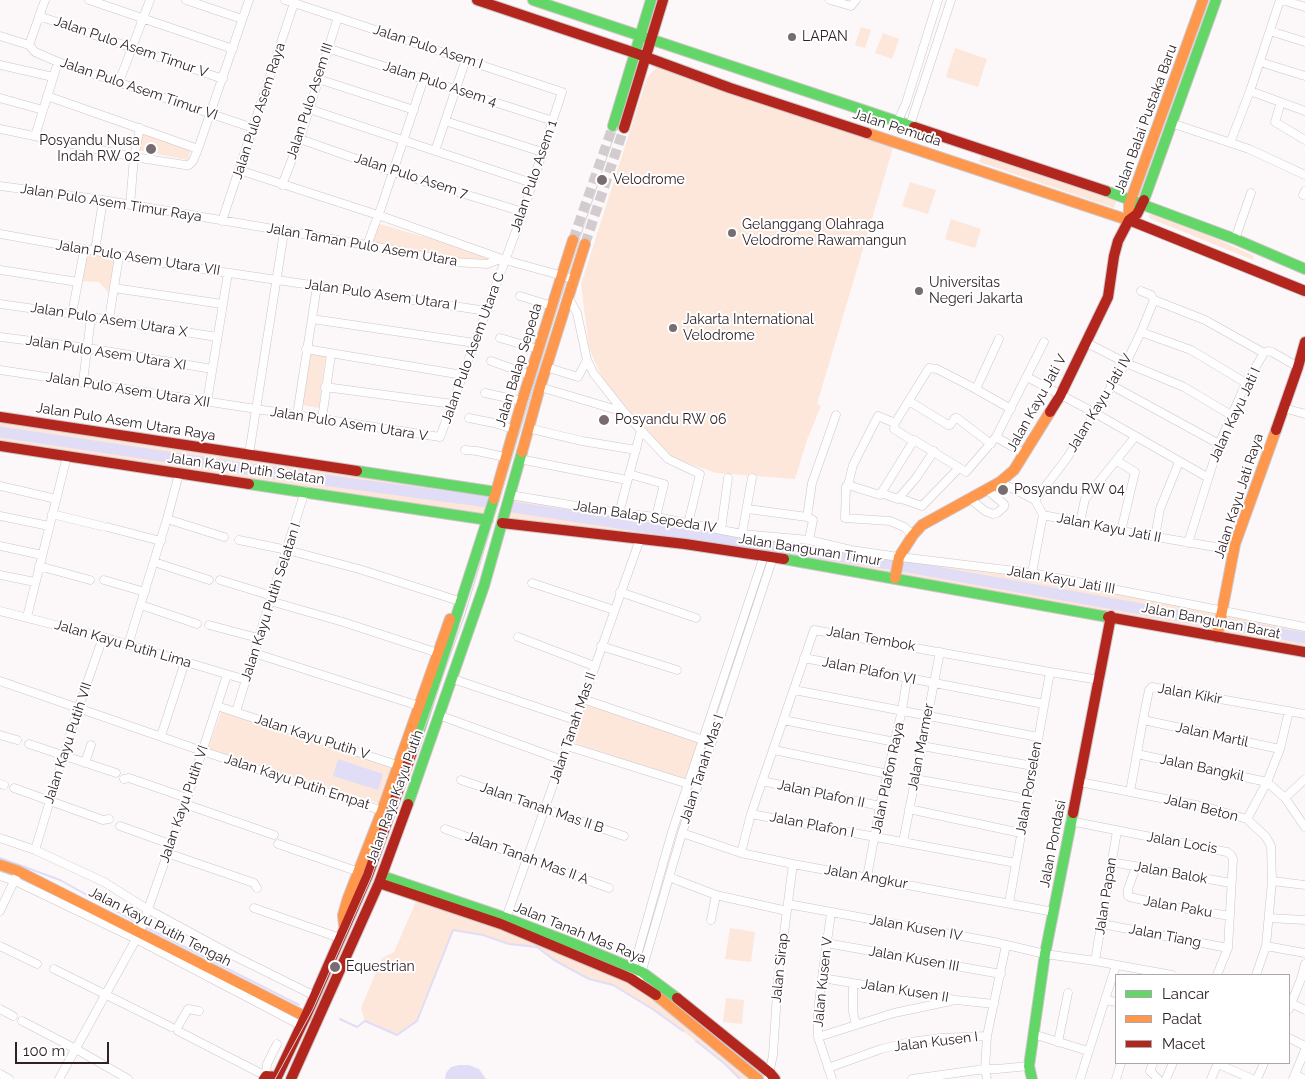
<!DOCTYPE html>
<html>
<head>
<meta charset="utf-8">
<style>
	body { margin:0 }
	#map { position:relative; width:1305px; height:1079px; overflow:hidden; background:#fcf7f9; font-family:Raleway,sans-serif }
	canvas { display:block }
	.legend { position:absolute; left:1115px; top:974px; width:175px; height:90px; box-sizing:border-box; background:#fff; border:1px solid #aca7a9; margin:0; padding:6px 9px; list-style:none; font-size:15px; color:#2f2227 }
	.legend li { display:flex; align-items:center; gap:10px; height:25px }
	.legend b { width:25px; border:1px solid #aca7a9 }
	.scale { position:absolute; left:15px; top:1042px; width:94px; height:22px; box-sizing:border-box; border:2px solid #2f2227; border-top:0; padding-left:6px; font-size:15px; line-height:18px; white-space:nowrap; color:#2f2227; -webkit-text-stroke:4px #fff; paint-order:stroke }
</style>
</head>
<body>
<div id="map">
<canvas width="1305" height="1079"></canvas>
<ul class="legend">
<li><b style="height:6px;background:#63d668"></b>Lancar</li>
<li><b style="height:6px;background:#ff974d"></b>Padat</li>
<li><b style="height:6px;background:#b3261e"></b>Macet</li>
</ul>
<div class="scale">100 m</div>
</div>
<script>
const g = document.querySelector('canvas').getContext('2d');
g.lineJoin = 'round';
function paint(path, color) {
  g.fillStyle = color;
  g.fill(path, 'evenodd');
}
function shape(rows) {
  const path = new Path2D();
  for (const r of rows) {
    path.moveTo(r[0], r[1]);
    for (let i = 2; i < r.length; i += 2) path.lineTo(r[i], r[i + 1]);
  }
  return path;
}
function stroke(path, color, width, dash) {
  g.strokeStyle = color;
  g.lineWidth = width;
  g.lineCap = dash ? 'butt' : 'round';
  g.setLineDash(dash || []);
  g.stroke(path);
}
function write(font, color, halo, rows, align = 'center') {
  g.font = font + ' Raleway,sans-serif';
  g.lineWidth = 4;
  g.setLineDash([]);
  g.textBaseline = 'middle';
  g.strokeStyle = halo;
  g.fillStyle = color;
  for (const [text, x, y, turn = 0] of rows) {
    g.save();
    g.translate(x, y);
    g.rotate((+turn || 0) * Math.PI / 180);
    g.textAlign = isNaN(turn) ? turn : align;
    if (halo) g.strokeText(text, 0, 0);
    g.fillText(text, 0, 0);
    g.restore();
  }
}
paint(shape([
	[861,27,871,30,865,48,855,45],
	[883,33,899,39,892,59,875,53],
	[955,48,987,59,978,87,946,77],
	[661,62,895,141,817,404,821,406,807,440,795,479,716,473,673,458,626,418,603,380,589,348,581,284,647,78],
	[141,132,191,149,188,160,138,150],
	[982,155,1117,201,1114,208,979,162],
	[910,182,936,190,928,214,902,206],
	[1151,213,1220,240,1254,256,1253,260,1149,218],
	[951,219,981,229,975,248,945,239],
	[376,223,498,258,484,262,367,248],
	[86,252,117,257,111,295,99,282,82,281],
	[310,351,326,353,319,408,302,405],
	[0,417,496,492,488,520,0,446],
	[510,495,851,550,1032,573,1305,627,1305,652,895,578,502,523],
	[584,703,700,742,687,781,571,742],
	[222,709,403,763,387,806,208,749],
	[418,897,630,978,758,1079,740,1079,723,1063,665,1017,613,985,589,979,554,960,537,947,509,944,483,935,453,930,417,1021,397,1035,365,1021,361,1008,382,958,394,952],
	[730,928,755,932,751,962,725,959],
	[726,998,744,1000,742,1024,723,1022]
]), '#fde7da');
paint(shape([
	[338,759,383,774,378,790,333,776],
	[459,1065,469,1065,479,1069,486,1079,445,1079,446,1073,451,1067]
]), '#e1ddf6');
stroke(shape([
	[0,858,60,880,141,925],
	[145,927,299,1005],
	[340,1019,357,1027,365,1021,397,1035,417,1021,453,930,483,935,509,944,537,947,554,960,589,979,613,985,654,1010,683,1031],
	[696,1041,724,1063,740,1079]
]), '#e1ddf6', 2);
stroke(shape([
	[0,432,308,478,488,502],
	[512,507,897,565,1208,621],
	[1230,625,1305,638]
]), '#e1ddf6', 11);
stroke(shape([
	[573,240,613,126],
	[585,244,624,128]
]), '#d3cccf', 10, [10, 5]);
const street = shape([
	[89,0,233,49],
	[186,0,242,19],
	[830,0,851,6,856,0],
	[1282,0,1305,7],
	[39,16,223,79],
	[1270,31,1305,42],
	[0,36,29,45],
	[29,45,35,52,58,62,253,128],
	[29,45,45,0],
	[327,48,553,121],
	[1260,62,1305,76],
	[0,65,53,77],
	[318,79,414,110],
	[119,82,150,0],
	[1250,91,1305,111],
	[47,96,198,149],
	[0,98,43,110],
	[1281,102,1275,122,1305,140],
	[309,109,532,183],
	[445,121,542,152],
	[898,121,906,103,938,0],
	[1171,123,1249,149,1305,175],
	[910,125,951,0],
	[0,129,134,157,185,165,189,165,193,161,198,149,249,0],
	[35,136,58,62],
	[300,139,393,172,523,212],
	[1230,143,1250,91,1280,0],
	[435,151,466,59],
	[239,170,378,215,505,260,574,279],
	[282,185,300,139,338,17],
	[0,186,103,200,367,245,454,262,487,264,500,259],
	[1303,195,1305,191],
	[130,205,134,157,140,128],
	[222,221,295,0],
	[0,234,162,263,487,311],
	[1235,239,1251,193],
	[367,245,381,208,424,78],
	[95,251,103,200],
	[0,270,78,282],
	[114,288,222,304],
	[1141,291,1151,295,1154,300],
	[520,296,552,306],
	[568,297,577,313,587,360,594,374,624,412,668,459,700,474,688,524],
	[1154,300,1205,320,1264,353],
	[0,304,91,317,217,337],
	[72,314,84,250],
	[109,319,119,256],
	[312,319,475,343],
	[1141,332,1191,350,1246,383],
	[0,337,88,348,212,369],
	[500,338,538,349],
	[1085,342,1126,363,1184,387,1231,415],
	[306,349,463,375],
	[491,361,530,375],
	[546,367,578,377,587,360],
	[0,370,440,437,523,212,562,92,285,0],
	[1027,377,1095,413,1207,477],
	[83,382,91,317],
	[1111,385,1219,444],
	[325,387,453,404],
	[540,387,624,412],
	[976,389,999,339],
	[485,393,522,401],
	[909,401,948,425,950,425,955,418,957,418,991,444],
	[207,402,228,273],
	[1283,408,1305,414],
	[297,415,317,286],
	[469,418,494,423,513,429],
	[322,419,331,354],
	[895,423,929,368,937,369,974,388,1011,409],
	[528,428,582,441,636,450],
	[996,437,1044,342],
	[465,450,477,451,505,457],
	[249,454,284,232],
	[519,459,627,480],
	[1117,461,1135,472,1121,531],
	[629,474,664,484,656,517],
	[1000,482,1035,500,1043,515],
	[848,485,853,465,878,416,895,423,894,429,913,441],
	[0,486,56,499],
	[881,493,898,499,916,478,934,451],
	[510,495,619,513,656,517,742,534,809,540,851,550,892,556,1032,573,1305,627],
	[899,498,922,506,959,468],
	[969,498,985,511,993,514,997,513,1004,507,1004,504,986,489],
	[1035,500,1067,458,1126,363,1141,332,1154,300],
	[748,509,807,517],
	[619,513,641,430],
	[52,514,101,526],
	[0,516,49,526],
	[167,519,224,537],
	[1080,522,1085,499,1135,437],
	[107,527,161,541],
	[721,530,728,478],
	[742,534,752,478],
	[913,535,904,527,890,521,845,518,846,486,848,485,880,495,914,440,966,472,996,437,1025,454],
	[1155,537,1160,509,1179,462],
	[239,540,287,550,359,569,456,600],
	[809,540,813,520,807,517,812,483,836,415],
	[1188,543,1219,444,1246,383,1264,353,1268,351,1272,352,1298,367],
	[0,546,42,555],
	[154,562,209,580],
	[39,566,90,580],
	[1032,573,1043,515,1121,531,1233,550],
	[0,575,35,582],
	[104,580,145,592],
	[220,580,272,596],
	[532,583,614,610],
	[620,592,696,618],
	[270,601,343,622,438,653],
	[141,605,197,624],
	[0,611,103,637,246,680],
	[27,617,67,456],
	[209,625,258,638],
	[518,637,594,666],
	[128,645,167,519,179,474],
	[601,646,677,670],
	[254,653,419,706],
	[804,658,1044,704],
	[456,680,575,720],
	[0,681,202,751,386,812],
	[794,690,1038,737],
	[583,699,703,740],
	[217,706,403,767],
	[236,712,270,601,305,491],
	[444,717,562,760],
	[783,720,895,742],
	[1143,720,1280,749],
	[0,735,17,740],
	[161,736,185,662],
	[29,744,116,773],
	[567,746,688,784],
	[922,746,1033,766],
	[774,750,888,774],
	[1137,754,1267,782,1285,798,1305,827],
	[85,763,91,745],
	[124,779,129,778,187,798],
	[915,779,1027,799],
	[461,780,624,836],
	[762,781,880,806],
	[1080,782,1206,807,1247,819,1266,837,1271,846,1272,881,1266,946,1256,975],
	[0,784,4,785],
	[14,788,103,820,109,819],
	[1130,792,1143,720,1149,690,1152,687,1305,714],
	[1285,798,1305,779],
	[185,804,274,835],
	[909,809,1021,833],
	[751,814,1016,863],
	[1247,819,1267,782,1280,749,1289,711],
	[1070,821,1227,852,1231,855,1233,859,1228,948,1217,975],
	[120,826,170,844],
	[445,829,609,888],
	[682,833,741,853,793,864,1054,912],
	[0,838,35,850,104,882,147,909,234,956,315,996],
	[903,842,940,652],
	[278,844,359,872],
	[35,850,77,712,103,637],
	[167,853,254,883,257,888],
	[741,853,751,814,814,630,1050,672,1100,680],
	[1111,862,1231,883],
	[1136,867,1128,889,1128,896,1130,897,1169,906,1230,916],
	[0,876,15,881,136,939,302,1026],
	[669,877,716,895,787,911],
	[867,877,880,806,902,710,907,679],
	[1272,881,1305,885],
	[1009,903,1050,672],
	[788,904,994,942,1045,954,1095,961,1172,975],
	[254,908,340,938],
	[0,911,16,877],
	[831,913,822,978,818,1010,818,1037,832,1079],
	[506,918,640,539],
	[1269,918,1305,920],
	[711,920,716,895],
	[1102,924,1228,948],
	[826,943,1001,974],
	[0,946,37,964],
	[1266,946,1305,953],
	[1095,961,1117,831],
	[54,969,171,1027],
	[632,973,672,832,764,556],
	[640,977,682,833,773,557],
	[822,978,956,1000,994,1004],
	[853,983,853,1012,856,1025],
	[1106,1000,1116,1002],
	[1291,1003,1305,1010],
	[0,1009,13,1016],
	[1289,1009,1301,979,1305,964],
	[199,1011,188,1009,177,1028,178,1031,266,1076,267,1064,277,1044],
	[22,1021,76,1049,128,1079],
	[1033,1034,1088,1051],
	[818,1037,894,1013,951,1001],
	[1289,1038,1305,1046],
	[1058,1042,1068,993],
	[1153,1063,1150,1071,1158,1079],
	[1218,1064,1252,1079],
	[828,1068,881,1049,910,1042,941,1038,987,1036],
	[0,1074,9,1079],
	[1295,1075,1305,1079],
	[59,1079,140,932,187,798,227,675],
	[768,1079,773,1055,778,979,793,864],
	[912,1079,985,1069,997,1069,1029,1066],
	[987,1079,985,1069,987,1036,1006,945],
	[1080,1079,1116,965],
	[1116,1079,1121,1063],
	[1166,1079,1173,1063],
	[1211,1079,1218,1063],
	[1257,1079,1264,1063],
	[1293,1079,1305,1050]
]);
const fast = shape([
	[533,0,914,127],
	[613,126,651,0],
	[1106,191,1235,239,1305,269],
	[1144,200,1216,0],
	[357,471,496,492],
	[249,484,488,520],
	[784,559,1108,617],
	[416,741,494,499],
	[408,804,484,586,522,452],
	[382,876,506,918,577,945,642,972,677,998],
	[1032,1079,1029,1066,1045,954,1073,813]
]);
const slow = shape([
	[867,133,1134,222],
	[1129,220,1129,205,1203,0],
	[522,452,540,387,585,244],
	[494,499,522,401,573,240],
	[895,578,899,557,913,535,922,525,1000,482,1014,470,1050,412],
	[1217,637,1235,544,1276,430],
	[0,865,18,871,306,1017],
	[344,925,343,915,348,898,382,811,450,619],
	[656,995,758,1079]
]);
const jam = shape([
	[477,0,635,53,730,88,867,133],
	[914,127,1106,191],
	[624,128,663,0],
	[1134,222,1305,291],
	[1050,412,1060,396,1108,297,1114,256,1118,241,1129,220,1137,214,1144,200],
	[0,417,357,471],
	[1276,430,1298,367,1305,342],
	[0,446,249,484],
	[502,523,685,544,784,559],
	[1108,617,1305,652],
	[1073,813,1111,616],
	[379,883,501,924,630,978,656,995],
	[677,998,770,1073,775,1079],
	[264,1079,266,1076,277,1077],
	[276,1079,310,1007,368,875,416,741],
	[291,1079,379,883,408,804]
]);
stroke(street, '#cec5c8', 9);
stroke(fast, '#cec5c8', 12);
stroke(slow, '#cec5c8', 12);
stroke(jam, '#cec5c8', 12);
stroke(street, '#fffefe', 8);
stroke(fast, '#63d668', 10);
stroke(slow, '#ff974d', 10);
stroke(jam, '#b3261e', 10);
stroke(shape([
	[275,1079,313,1009,371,878,465,614,563,288,617,127]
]), '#d6d3d4', 1);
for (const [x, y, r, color] of [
	[792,37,5,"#776d70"],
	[151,149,6,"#776d70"],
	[602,180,6,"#776d70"],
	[732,233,5,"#776d70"],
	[919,291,5,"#776d70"],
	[673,328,5,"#776d70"],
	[604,420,6,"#776d70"],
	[1003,490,6,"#776d70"],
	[335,967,6,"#776d70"]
]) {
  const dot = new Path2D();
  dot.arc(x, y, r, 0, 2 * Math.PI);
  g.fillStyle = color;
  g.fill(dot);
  stroke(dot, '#fff', 2);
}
write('14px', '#2f2227', '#fff', [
	["LAPAN",802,37],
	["Posyandu Nusa",140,141,"right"],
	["Indah RW 02",140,157,"right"],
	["Velodrome",613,180],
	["Gelanggang Olahraga",742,225],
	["Velodrome Rawamangun",742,241],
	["Universitas",929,283],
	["Negeri Jakarta",929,299],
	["Jakarta International",683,320],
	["Velodrome",683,336],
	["Posyandu RW 06",615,420],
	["Posyandu RW 04",1014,490],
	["Equestrian",346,967]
], 'left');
write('14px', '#2f2227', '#fff', [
	["Jalan Pulo Asem Timur V",131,47,19],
	["Jalan Pulo Asem I",428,47,18],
	["Jalan Pulo Asem 4",440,84,18],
	["Jalan Pulo Asem Timur VI",139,89,19],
	["Jalan Pulo Asem III",310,101,-72],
	["Jalan Pulo Asem Raya",259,111,-72],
	["Jalan Balai Pustaka Baru",1146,119,-70],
	["Jalan Pemuda",897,128,18],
	["Jalan Pulo Asem 7",411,176,18],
	["Jalan Pulo Asem 1",534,176,-71],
	["Jalan Pulo Asem Timur Raya",111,203,9],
	["Jalan Taman Pulo Asem Utara",362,245,10],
	["Jalan Pulo Asem Utara VII",138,258,9],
	["Jalan Pulo Asem Utara I",381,295,8],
	["Jalan Pulo Asem Utara X",109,320,9],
	["Jalan Pulo Asem Utara C",473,348,-70],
	["Jalan Pulo Asem Utara XI",106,353,9],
	["Jalan Balap Sepeda",519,365,-73],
	["Jalan Pulo Asem Utara XII",128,390,9],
	["Jalan Kayu Jati V",1037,403,-61],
	["Jalan Kayu Jati IV",1100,403,-59],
	["Jalan Kayu Jati I",1235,415,-65],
	["Jalan Pulo Asem Utara Raya",126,422,9],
	["Jalan Pulo Asem Utara V",349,424,9],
	["Jalan Kayu Putih Selatan",246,469,8],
	["Jalan Kayu Jati Raya",1239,496,-72],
	["Jalan Balap Sepeda IV",645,517,9],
	["Jalan Kayu Jati II",1109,528,11],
	["Jalan Bangunan Timur",810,550,9],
	["Jalan Kayu Jati III",1061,580,10],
	["Jalan Kayu Putih Selatan I",271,602,-72],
	["Jalan Bangunan Barat",1211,621,11],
	["Jalan Tembok",871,639,10],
	["Jalan Kayu Putih Lima",123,644,16],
	["Jalan Plafon VI",869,671,11],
	["Jalan Kikir",1190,694,10],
	["Jalan Tanah Mas II",573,728,-71],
	["Jalan Martil",1212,735,12],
	["Jalan Kayu Putih V",312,737,18],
	["Jalan Kayu Putih VII",68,743,-72],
	["Jalan Marmer",921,747,-79],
	["Jalan Bangkil",1202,768,12],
	["Jalan Tanah Mas I",702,769,-72],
	["Jalan Plafon Raya",888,778,-78],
	["Jalan Kayu Putih Empat",297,782,18],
	["Jalan Porselen",1029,788,-80],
	["Jalan Plafon II",821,794,12],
	["Jalan Raya Kayu Putih",395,797,-70],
	["Jalan Kayu Putih VI",184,804,-71],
	["Jalan Tanah Mas II B",542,808,19],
	["Jalan Beton",1201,808,14],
	["Jalan Plafon I",812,825,11],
	["Jalan Locis",1182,843,10],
	["Jalan Pondasi",1053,844,-79],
	["Jalan Tanah Mas II A",527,858,20],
	["Jalan Balok",1171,873,10],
	["Jalan Angkur",866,877,10],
	["Jalan Papan",1106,896,-81],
	["Jalan Paku",1178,907,10],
	["Jalan Kayu Putih Tengah",160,927,27],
	["Jalan Kusen IV",916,928,10],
	["Jalan Tanah Mas Raya",580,933,22],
	["Jalan Tiang",1165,936,11],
	["Jalan Kusen III",914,959,10],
	["Jalan Sirap",780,968,-84],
	["Jalan Kusen V",823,982,-84],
	["Jalan Kusen II",905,991,9],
	["Jalan Kusen I",936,1042,-7]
]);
</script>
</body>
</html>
